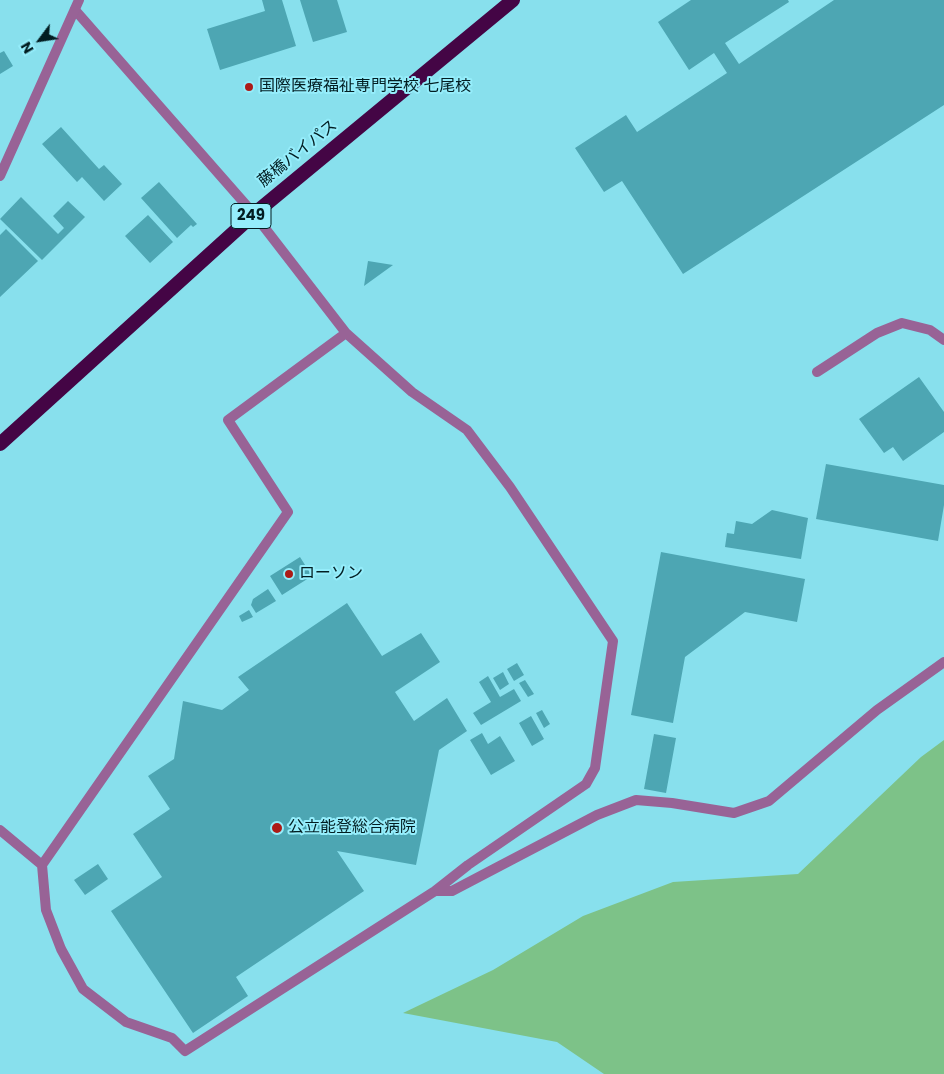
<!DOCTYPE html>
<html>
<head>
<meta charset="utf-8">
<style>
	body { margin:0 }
	#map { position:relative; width:944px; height:1074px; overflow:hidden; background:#88e0ed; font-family:Poppins,sans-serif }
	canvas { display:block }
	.north { position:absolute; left:15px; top:15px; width:50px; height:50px; -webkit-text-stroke:4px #95edfb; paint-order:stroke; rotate:239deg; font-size:14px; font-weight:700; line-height:20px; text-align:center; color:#021d21 }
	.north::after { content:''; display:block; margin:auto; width:18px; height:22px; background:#021d21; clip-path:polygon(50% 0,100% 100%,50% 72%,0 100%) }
</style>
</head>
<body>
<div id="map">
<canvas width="944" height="1074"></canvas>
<div class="north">N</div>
</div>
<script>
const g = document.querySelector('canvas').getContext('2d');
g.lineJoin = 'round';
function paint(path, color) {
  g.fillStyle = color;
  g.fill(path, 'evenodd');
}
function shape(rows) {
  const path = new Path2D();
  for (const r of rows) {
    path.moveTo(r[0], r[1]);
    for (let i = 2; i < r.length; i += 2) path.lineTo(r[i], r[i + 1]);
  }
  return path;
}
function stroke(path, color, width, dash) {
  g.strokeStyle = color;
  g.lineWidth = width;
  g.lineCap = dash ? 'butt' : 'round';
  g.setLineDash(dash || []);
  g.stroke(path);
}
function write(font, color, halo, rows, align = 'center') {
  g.font = font + ' Poppins,"Noto Sans JP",sans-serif';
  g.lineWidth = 4;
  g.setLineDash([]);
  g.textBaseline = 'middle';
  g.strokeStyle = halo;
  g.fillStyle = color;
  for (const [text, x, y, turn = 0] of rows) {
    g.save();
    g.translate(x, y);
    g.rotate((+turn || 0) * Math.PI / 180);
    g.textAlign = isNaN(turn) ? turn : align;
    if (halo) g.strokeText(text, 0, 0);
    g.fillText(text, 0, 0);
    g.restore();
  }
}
paint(shape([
	[944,740,944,1074,604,1074,557,1042,403,1013,493,970,583,916,673,882,798,874,921,757]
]), '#7dc288');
paint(shape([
	[262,0,282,0,296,46,220,70,207,29,265,11],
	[300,0,337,0,347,32,313,42],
	[691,0,788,0,789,2,725,43,739,64,834,0,944,0,944,105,683,274,622,181,604,192,575,148,626,115,637,132,727,73,714,53,689,70,658,22],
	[4,51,13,66,0,74,0,53],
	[61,127,99,169,104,165,122,184,104,201,82,177,77,182,42,144],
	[159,182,197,224,193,227,191,225,177,238,141,198],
	[21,197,58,234,64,228,53,216,68,201,85,217,42,260,0,219],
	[148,215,173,242,150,263,125,236],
	[6,229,38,261,0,297,0,235],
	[368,261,393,265,364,286],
	[919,377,944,412,944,432,903,461,893,447,884,453,859,419],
	[826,464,944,485,944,505,938,541,816,519],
	[772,510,808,518,801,559,725,547,727,533,734,534,736,521,752,524],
	[661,552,805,579,797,622,745,612,685,657,673,723,631,715],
	[300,557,312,576,282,595,270,576],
	[268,589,276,601,256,613,251,605,253,599],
	[347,603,382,656,421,633,440,662,395,692,414,721,447,698,467,731,439,750,416,865,337,851,364,891,236,977,248,996,193,1033,111,911,162,877,133,834,170,809,148,776,174,759,183,701,222,710,249,690,238,677],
	[249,610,253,617,242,622,239,616],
	[517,663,524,675,514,681,507,669],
	[503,672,509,684,500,690,493,678],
	[488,676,500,697,514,689,521,701,481,725,473,713,491,702,479,682],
	[525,680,534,694,528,697,519,683],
	[542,710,550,724,544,728,536,713],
	[531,716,544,739,532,746,519,723],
	[482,733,488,744,500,736,515,761,491,775,470,740],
	[654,734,676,738,666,793,644,789],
	[98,864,108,879,85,895,74,880]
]), '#4da6b3');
stroke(shape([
	[254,214,346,333,412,392,467,430,510,487,613,641,595,768,586,784,468,865,435,891,185,1051,172,1038,126,1022,83,989,61,949,46,910,42,865,288,512,228,420,346,333],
	[817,372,877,333,902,323,930,330,944,340],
	[0,830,42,865],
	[435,891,452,891,597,815,636,800,672,803,734,813,769,801,877,710,944,662]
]), '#986396', 10);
stroke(shape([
	[75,10,254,214]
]), '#986396', 10);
stroke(shape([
	[0,176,79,0]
]), '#986396', 10);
stroke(shape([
	[0,444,254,214,513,0]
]), '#440545', 14);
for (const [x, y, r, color] of [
	[249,87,5,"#ac1b17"],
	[289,574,5,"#ac1b17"],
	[277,828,6,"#ac1b17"]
]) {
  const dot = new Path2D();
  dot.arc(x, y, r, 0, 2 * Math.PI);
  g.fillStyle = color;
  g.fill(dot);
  stroke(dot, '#95edfb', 2);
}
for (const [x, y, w] of [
	[251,216,40]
]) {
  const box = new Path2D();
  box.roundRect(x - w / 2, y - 12.5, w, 25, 4);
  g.fillStyle = '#95edfb';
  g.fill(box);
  stroke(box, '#021d21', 1);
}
write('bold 15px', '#021d21', null, [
	["249",251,216]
]);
write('16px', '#021d21', '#95edfb', [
	["国際医療福祉専門学校 七尾校",259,87],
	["ローソン",299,574],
	["公立能登総合病院",288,828]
], 'left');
write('16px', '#021d21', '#95edfb', [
	["藤橋バイパス",298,154,-39]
]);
</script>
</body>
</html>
